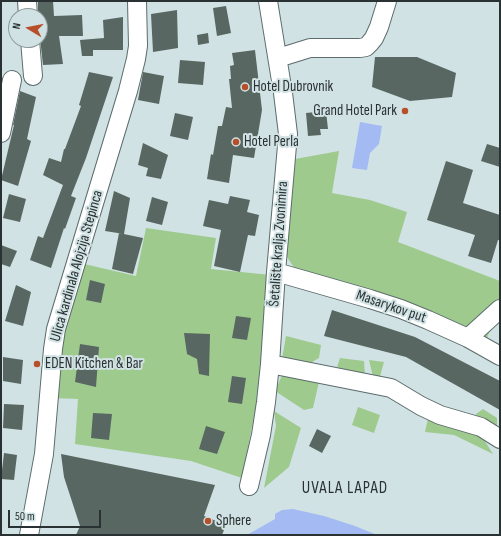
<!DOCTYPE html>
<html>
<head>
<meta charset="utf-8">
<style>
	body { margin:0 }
	#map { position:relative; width:501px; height:536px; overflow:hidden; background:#d1e2e4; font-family:"Sofia Sans Condensed",sans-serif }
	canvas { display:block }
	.frame { position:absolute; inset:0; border:2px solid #2a3132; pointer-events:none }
	.north { position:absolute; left:8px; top:8px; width:40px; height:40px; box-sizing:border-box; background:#d1e2e4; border:1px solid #8e9b9d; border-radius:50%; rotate:280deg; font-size:11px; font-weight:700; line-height:16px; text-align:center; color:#2a3132 }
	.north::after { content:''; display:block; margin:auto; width:14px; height:18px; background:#b7502a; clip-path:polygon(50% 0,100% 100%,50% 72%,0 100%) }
	.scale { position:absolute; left:8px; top:510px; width:93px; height:18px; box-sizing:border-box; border:2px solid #2a3132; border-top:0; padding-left:5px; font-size:12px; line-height:14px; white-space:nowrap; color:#2a3132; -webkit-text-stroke:3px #d1e2e4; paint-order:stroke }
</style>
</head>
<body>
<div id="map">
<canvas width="501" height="536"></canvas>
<div class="frame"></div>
<div class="north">N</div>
<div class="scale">50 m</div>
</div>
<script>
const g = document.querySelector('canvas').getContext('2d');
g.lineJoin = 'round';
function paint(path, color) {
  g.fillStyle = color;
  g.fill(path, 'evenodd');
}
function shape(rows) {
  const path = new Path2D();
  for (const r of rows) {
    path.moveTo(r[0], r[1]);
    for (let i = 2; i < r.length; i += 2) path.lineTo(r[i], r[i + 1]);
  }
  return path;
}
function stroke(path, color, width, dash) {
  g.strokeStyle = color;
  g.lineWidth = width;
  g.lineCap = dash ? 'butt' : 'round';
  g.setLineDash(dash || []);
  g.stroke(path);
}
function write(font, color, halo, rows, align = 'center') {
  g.font = font + ' "Sofia Sans Condensed",sans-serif';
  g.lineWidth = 4;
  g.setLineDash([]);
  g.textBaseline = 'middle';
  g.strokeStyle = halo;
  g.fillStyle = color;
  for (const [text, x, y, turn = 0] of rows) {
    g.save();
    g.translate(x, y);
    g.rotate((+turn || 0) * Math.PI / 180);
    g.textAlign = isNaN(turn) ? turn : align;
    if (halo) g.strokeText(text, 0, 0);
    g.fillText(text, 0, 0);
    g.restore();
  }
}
paint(shape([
	[339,151,332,193,370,200,407,212,398,242,500,281,500,307,487,338,389,300,295,269,287,257,287,240,293,188,293,162,295,162,295,159],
	[146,228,216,238,211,269,271,275,264,365,242,478,191,461,75,444,78,399,52,398,60,330,80,263,136,276],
	[286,336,321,345,319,358,307,365,282,359],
	[340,358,364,361,365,376,337,367],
	[369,360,384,362,379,380,373,377],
	[283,373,319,382,313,408,304,410,275,391],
	[358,407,380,415,374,433,352,425],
	[483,409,497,418,497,427,475,422,476,414],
	[274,411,301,428,289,467,264,488,276,426],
	[428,418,478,430,493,454,454,435,425,432]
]), '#9ecb8d');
paint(shape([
	[360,122,382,126,379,144,370,153,367,170,352,168],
	[293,509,324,516,355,526,377,535,247,535,275,519,275,514,282,510]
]), '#a3baf2');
paint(shape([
	[38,1,53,1,54,16,82,15,83,36,59,36,63,64,43,65,40,38,40,16,38,16],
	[226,6,231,33,217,36,213,8],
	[177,10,178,48,153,52,151,14],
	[123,17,123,50,93,50,93,56,82,56,80,40,104,38,103,20],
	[208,33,209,43,198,45,197,35],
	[255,50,262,110,254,158,233,155,229,183,207,179,211,154,213,155,218,126,222,126,226,107,232,108,229,79,231,79,230,66,234,65,232,53],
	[375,57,417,57,456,73,452,97,410,101,372,87],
	[180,60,205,62,203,85,178,83],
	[89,72,113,77,86,158,71,196,76,198,65,229,64,228,51,268,30,260,38,236,43,238,63,185,43,175,49,158,61,162,64,149,65,149,81,106,79,105],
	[143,72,164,76,159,104,138,100],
	[20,91,36,97,27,139,31,141,18,186,1,180,14,125,13,125],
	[326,111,328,129,320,129,321,135,308,136,306,113],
	[175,113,193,117,188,140,170,136],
	[143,143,168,155,161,179,146,176,148,168,138,165],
	[487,144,500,148,500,167,481,161],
	[446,161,473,170,463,203,500,215,500,240,498,240,491,263,468,256,475,235,427,220],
	[114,191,130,198,124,234,105,231],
	[9,194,26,199,20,222,3,218],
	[230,196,250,200,247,212,259,215,255,236,248,235,240,272,214,266,221,230,203,226,209,200,228,204],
	[152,197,168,202,162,225,146,221],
	[119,233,143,238,133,274,112,269],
	[1,245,17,251,10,267,1,264],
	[90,280,105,284,101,303,86,300],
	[16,285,31,292,23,326,5,321],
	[332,310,415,337,500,381,500,410,406,357,324,336],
	[236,316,251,318,247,340,232,338],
	[184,333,210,334,209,376,199,374,197,359,187,354],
	[80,344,99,347,96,387,75,382],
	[3,357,23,360,21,384,3,381],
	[232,376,246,378,242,404,228,402],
	[4,404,24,405,22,430,3,428],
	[93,413,112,414,109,440,91,438],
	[206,426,225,432,217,454,199,449],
	[317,429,331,436,322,453,309,446],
	[4,453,17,455,14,480,1,479],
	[61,454,215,485,204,516,226,525,222,535,76,535,80,526,64,477]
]), '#596762');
const minor = shape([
	[27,1,28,16],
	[30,40,33,76],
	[278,58,310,48,360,48,366,47,370,43,374,38,379,27,387,1],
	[1,133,12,80],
	[276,272,370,299,401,309,428,320,468,338,500,356],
	[468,338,500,309],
	[270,364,391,388,421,406,440,415,481,427,500,439],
	[249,486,261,435,266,402,270,364,276,272,288,134,283,93,268,1],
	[29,535,44,454,53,349,56,329,128,91,136,59,138,46,137,1]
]);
stroke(minor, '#5c6c6d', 20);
stroke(minor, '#fff', 18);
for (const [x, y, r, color] of [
	[245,87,4,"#b7502a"],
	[405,111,4,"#b7502a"],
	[236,142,4,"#b7502a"],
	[37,364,4,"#b7502a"],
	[208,521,4,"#b7502a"]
]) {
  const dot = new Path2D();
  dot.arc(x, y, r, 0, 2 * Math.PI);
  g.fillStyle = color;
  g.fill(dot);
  stroke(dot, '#d1e2e4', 1.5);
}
write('15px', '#2a3132', '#d1e2e4', [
	["Hotel Dubrovnik",253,87],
	["Grand Hotel Park",397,111,"right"],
	["Hotel Perla",244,142],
	["EDEN Kitchen & Bar",45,364],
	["Sphere",216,521]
], 'left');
write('15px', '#2a3132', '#d1e2e4', [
	["Šetalište kralja Zvonimira",279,244,-86],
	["Ulica kardinala Alojzija Stepinca",77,266,-74],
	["Masarykov put",391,307,19]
]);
g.letterSpacing = '1px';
write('17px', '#2a3132', '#d1e2e4', [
	["UVALA LAPAD",345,489]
]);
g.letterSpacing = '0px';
</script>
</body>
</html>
